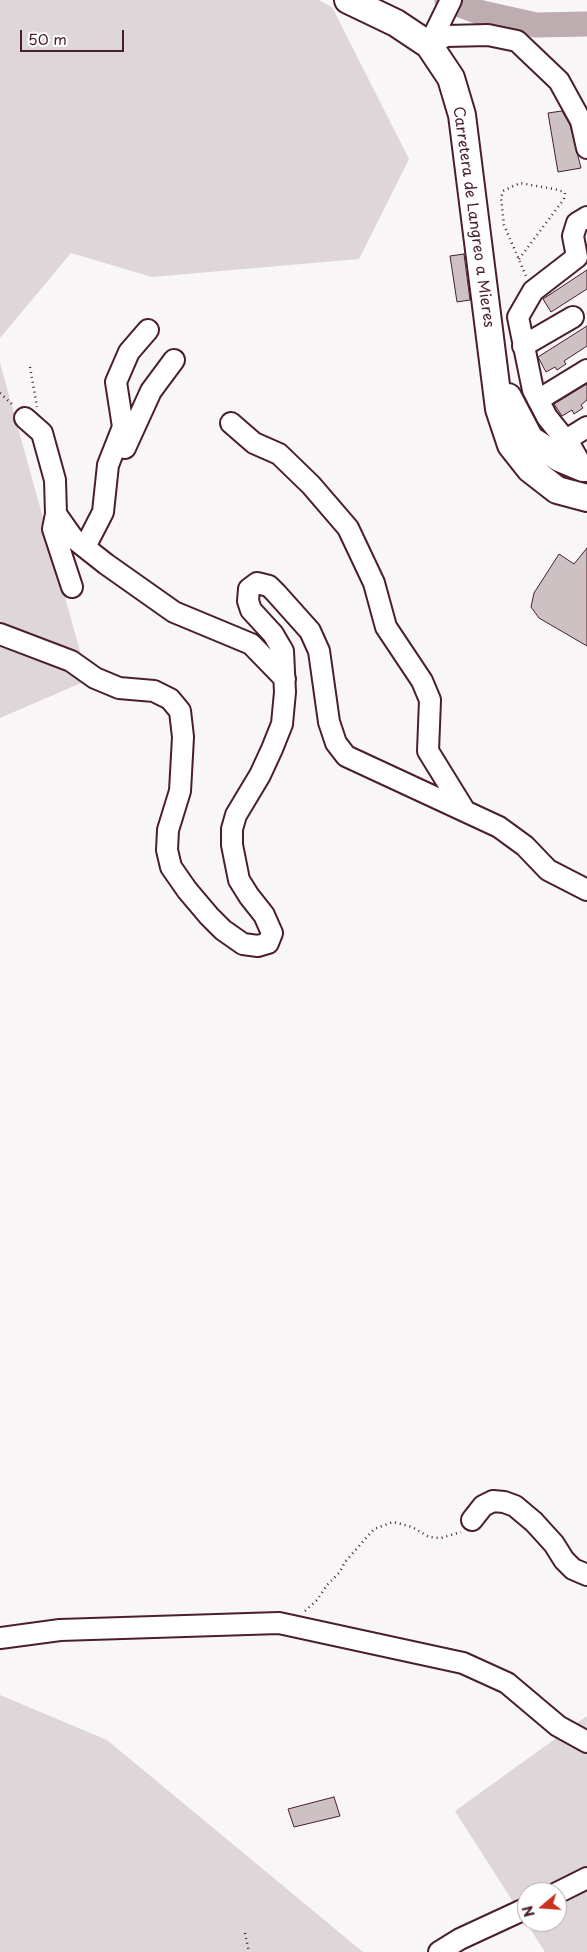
<!DOCTYPE html>
<html>
<head>
<meta charset="utf-8">
<style>
	body { margin:0 }
	#map { position:relative; width:587px; height:1952px; overflow:hidden; background:#f8f6f7; font-family:"Playpen Sans",sans-serif }
	canvas { display:block }
	.north { position:absolute; left:517px; top:1882px; width:50px; height:50px; box-sizing:border-box; background:#fff; border:1px solid #b7a5aa; border-radius:50%; rotate:252deg; font-size:14px; font-weight:700; line-height:20px; text-align:center; color:#4a1f2b }
	.north::after { content:''; display:block; margin:auto; width:18px; height:22px; background:#c8321e; clip-path:polygon(50% 0,100% 100%,50% 72%,0 100%) }
	.scale { position:absolute; left:20px; top:30px; width:104px; height:22px; box-sizing:border-box; border:2px solid #4a1f2b; border-top:0; padding-left:6px; font-size:15px; line-height:18px; white-space:nowrap; color:#4a1f2b; -webkit-text-stroke:4px #fff; paint-order:stroke }
</style>
</head>
<body>
<div id="map">
<canvas width="587" height="1952"></canvas>
<div class="north">N</div>
<div class="scale">50 m</div>
</div>
<script>
const g = document.querySelector('canvas').getContext('2d');
g.lineJoin = 'round';
function paint(path, color) {
  g.fillStyle = color;
  g.fill(path, 'evenodd');
}
function shape(rows) {
  const path = new Path2D();
  for (const r of rows) {
    path.moveTo(r[0], r[1]);
    for (let i = 2; i < r.length; i += 2) path.lineTo(r[i], r[i + 1]);
  }
  return path;
}
function stroke(path, color, width, dash) {
  g.strokeStyle = color;
  g.lineWidth = width;
  g.lineCap = dash ? 'butt' : 'round';
  g.setLineDash(dash || []);
  g.stroke(path);
}
function write(font, color, halo, rows, align = 'center') {
  g.font = font + ' "Playpen Sans",sans-serif';
  g.lineWidth = 4;
  g.setLineDash([]);
  g.textBaseline = 'middle';
  g.strokeStyle = halo;
  g.fillStyle = color;
  for (const [text, x, y, turn = 0] of rows) {
    g.save();
    g.translate(x, y);
    g.rotate((+turn || 0) * Math.PI / 180);
    g.textAlign = isNaN(turn) ? turn : align;
    if (halo) g.strokeText(text, 0, 0);
    g.fillText(text, 0, 0);
    g.restore();
  }
}
paint(shape([
	[0,0,319,0,332,7,409,159,359,259,152,277,71,253,0,338],
	[0,363,88,680,0,718],
	[0,1695,107,1740,363,1952,0,1952],
	[587,1716,587,1952,545,1952,455,1811],
	[527,1892,557,1892,557,1922,527,1922]
]), '#ded6d9');
stroke(shape([
	[447,0,482,13,536,25,587,24]
]), '#bdadb0', 25);
const building = shape([
	[562,111,570,125,581,168,558,172,548,113,562,111],
	[464,254,470,300,457,302,450,256,464,254],
	[587,270,587,289,551,312,543,299,587,270],
	[587,326,587,346,564,361,566,364,557,370,555,367,546,372,538,357,587,326],
	[587,384,587,400,581,405,583,408,574,414,572,410,562,416,554,404,587,384],
	[587,548,587,646,539,618,531,607,534,593,559,554,574,564,587,548],
	[334,1797,340,1816,294,1827,288,1809,334,1797]
]);
paint(building, '#cdc1c4');
stroke(building, '#4a1f2b', 1);
const minor = shape([
	[429,45,446,36,488,35,517,41,559,81,581,121,587,148],
	[429,45,451,0],
	[523,346,573,317],
	[538,400,587,370],
	[25,418,42,433,55,480,56,514],
	[231,423,254,443,279,454,311,485,348,528,374,583,386,627,422,681,430,700,428,751,465,811],
	[566,440,587,427],
	[125,448,151,391,174,360],
	[583,468,571,447,547,417,533,390,518,317,533,291,577,257,573,236,577,223,587,217],
	[85,547,103,512,108,465,123,427,116,382,129,352,148,330],
	[72,587,53,529,56,514,73,538,106,564,174,612,251,644,285,679],
	[0,634,71,661,95,678,119,688,154,691,170,699,180,711,183,737,180,791,168,830,167,850,171,867,187,890,209,916,223,930,243,944,258,946,268,943,272,933,264,915,249,896,239,880,232,845,232,829,236,815,260,775,272,749,282,724,285,692,283,651,273,634,251,610,248,601,249,589,257,583,269,586,276,593,310,631,319,651,329,722,336,743,346,756,499,827,525,846,548,870,587,890],
	[472,1520,483,1506,493,1501,504,1502,515,1506,534,1522,554,1544,564,1560,573,1569,587,1575],
	[0,1638,60,1630,279,1623,463,1663,507,1683,558,1726,587,1742],
	[557,1893,587,1878],
	[439,1952,460,1939,527,1908]
]);
const major = shape([
	[348,0,396,23,429,45,451,78,462,115,499,409,511,445,530,469,557,490,587,498],
	[508,397,530,439,559,458,583,468,587,468]
]);
stroke(minor, '#4a1f2b', 24);
stroke(major, '#4a1f2b', 30);
stroke(shape([
	[519,259,564,199,565,193,559,190,520,183,503,191,501,198,504,225,526,276],
	[30,367,37,407],
	[0,393,14,406],
	[305,1611,317,1600,327,1585,339,1573,345,1562,374,1529,393,1522,412,1527,429,1537,441,1538,461,1532],
	[245,1933,249,1952]
]), '#4a1f2b', 2.5, [1, 4]);
stroke(minor, '#fff', 20);
stroke(major, '#fff', 26);
write('15px', '#4a1f2b', '#fff', [
	["Carretera de Langreo a Mieres",473,217,82]
]);
</script>
</body>
</html>
